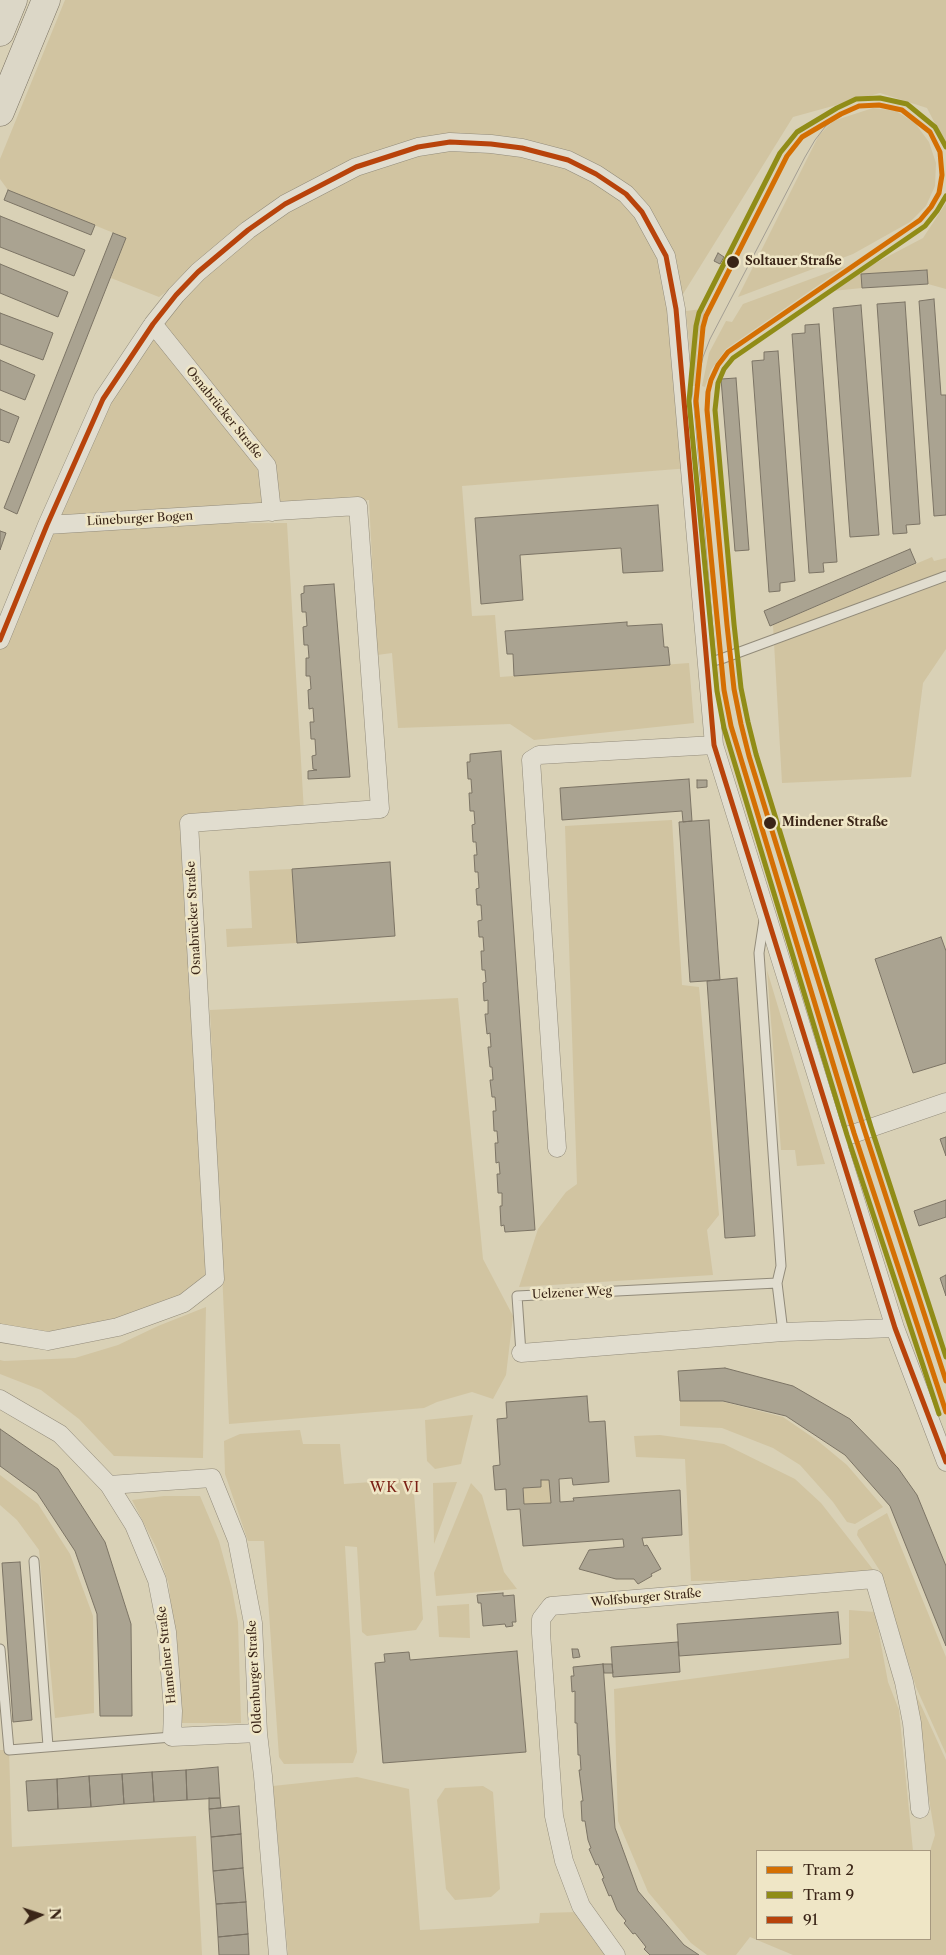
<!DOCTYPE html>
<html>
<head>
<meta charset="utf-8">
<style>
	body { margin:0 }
	#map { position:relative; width:946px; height:1955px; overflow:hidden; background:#d9d1b6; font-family:"Libre Caslon Text",serif }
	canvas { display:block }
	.legend { position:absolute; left:756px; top:1850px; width:175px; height:90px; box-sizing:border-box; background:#efe6c6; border:1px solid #a79980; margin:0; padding:6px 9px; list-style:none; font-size:15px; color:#3a2517 }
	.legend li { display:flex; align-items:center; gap:10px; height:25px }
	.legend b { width:25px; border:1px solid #a79980 }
	.north { position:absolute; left:15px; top:1890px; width:50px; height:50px; -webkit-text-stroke:4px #efe6c6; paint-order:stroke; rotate:86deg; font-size:14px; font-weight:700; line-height:20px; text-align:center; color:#3a2517 }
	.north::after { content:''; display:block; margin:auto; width:18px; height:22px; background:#3a2517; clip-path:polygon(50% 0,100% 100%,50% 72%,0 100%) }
</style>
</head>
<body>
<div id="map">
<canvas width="946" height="1955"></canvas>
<ul class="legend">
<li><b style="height:6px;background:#d46f03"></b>Tram 2</li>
<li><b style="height:6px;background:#908c17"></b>Tram 9</li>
<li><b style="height:6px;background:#b8430b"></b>91</li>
</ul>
<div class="north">N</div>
</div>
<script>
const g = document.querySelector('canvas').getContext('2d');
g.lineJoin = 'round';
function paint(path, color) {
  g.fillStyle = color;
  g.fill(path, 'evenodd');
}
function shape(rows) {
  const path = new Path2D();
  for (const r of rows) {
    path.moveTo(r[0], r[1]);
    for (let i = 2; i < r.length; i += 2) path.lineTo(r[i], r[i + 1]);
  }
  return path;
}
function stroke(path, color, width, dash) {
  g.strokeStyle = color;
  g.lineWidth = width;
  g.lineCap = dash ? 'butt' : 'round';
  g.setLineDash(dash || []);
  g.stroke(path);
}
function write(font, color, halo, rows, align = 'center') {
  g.font = font + ' "Libre Caslon Text",serif';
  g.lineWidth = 5;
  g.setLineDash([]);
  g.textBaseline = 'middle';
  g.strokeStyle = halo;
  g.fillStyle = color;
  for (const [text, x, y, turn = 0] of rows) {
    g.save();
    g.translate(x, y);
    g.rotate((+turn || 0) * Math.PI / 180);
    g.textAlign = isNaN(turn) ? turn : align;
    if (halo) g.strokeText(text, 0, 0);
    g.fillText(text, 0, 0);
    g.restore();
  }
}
paint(shape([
	[65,0,946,0,946,145,927,108,880,93,793,117,675,307,690,468,462,486,472,616,495,615,500,677,689,663,694,723,534,740,510,724,398,728,392,653,377,655,369,500,58,524,287,523,304,812,189,823,215,1279,178,1305,44,1340,0,1333,0,641,103,399,153,324,227,247,159,297,111,278,126,238,8,190,0,179,0,159],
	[873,108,896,111,915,123,929,142,936,163,935,186,926,206,910,222,853,254,738,297,819,135,833,121],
	[946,203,946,289,928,284,926,270,861,274,862,288,832,291,864,269,923,238],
	[846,266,726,349,711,370,705,387,702,386,709,353,726,321,732,322,743,304],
	[702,309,705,310,698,339,695,386,693,386,686,311],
	[932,557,934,561,946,558,946,649,923,683,911,777,782,783,773,625],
	[672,820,682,985,699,987,719,1215,707,1230,713,1275,519,1287,538,1229,566,1192,577,1184,565,826],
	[292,869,297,943,227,947,226,929,252,928,249,871],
	[767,970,825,1164,797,1166,795,1150,781,1150],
	[458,998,483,1259,513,1316,506,1375,493,1399,472,1392,437,1402,424,1408,229,1424,210,1010],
	[206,1307,203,1458,114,1456,79,1419,41,1390,0,1374,0,1360,4,1361,75,1358,118,1345,158,1326],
	[680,1401,724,1402,783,1417,818,1441,847,1465,883,1507,855,1524,847,1522,833,1502,800,1465,773,1448,722,1428,680,1426],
	[473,1415,461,1464,435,1469,427,1461,425,1420],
	[300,1430,303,1444,340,1444,344,1484,413,1479,423,1619,416,1630,367,1636,362,1632,357,1547,345,1546,357,1752,353,1763,284,1764,279,1757,264,1541,248,1541,225,1474,224,1441,240,1434],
	[660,1435,724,1444,795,1479,821,1503,875,1572,914,1690,946,1760,946,1955,793,1955,750,1937,736,1955,707,1955,691,1943,648,1892,618,1821,614,1689,849,1658,849,1610,875,1612,888,1682,899,1710,913,1851,757,1851,757,1939,930,1939,930,1851,935,1835,911,1691,874,1579,691,1581,685,1459,636,1457,634,1436],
	[0,1475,38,1504,70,1554,93,1616,94,1713,55,1718,39,1550,17,1520,0,1505],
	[541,1480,549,1480,551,1503,524,1504,523,1488,541,1487],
	[457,1482,434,1544,433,1483],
	[471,1483,482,1495,504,1572,517,1589,436,1596,434,1573],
	[164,1496,200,1496,219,1541,232,1589,238,1622,241,1723,181,1723,169,1585,157,1549,132,1500],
	[887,1513,946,1657,946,1754,916,1687,880,1571,857,1535,858,1530],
	[469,1604,470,1638,439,1637,437,1606],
	[0,1750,9,1750,12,1847,196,1836,202,1955,0,1955],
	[357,1777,409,1789,420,1930,539,1923,540,1913,578,1912,605,1955,288,1955,273,1786],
	[483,1786,493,1792,500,1889,491,1897,455,1900,446,1889,437,1800,445,1788]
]), '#d1c4a1');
const building = shape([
	[8,190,95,225,91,235,4,200,8,190],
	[0,216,85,250,74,276,0,247,0,216],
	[113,233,126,238,17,514,4,508,113,233],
	[718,253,724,257,720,264,714,261,718,253],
	[0,264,68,292,58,317,0,293,0,264],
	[927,270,928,284,862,288,861,274,927,270],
	[934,299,941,395,946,395,946,515,934,516,919,301,934,299],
	[905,302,920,524,906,525,907,533,893,534,877,304,905,302],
	[861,305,879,535,850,537,833,308,861,305],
	[0,313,53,333,43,360,0,344,0,313],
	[819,324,837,562,823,563,824,572,809,573,792,334,805,333,805,325,819,324],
	[778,351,795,581,780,583,780,591,769,592,752,361,764,360,764,352,778,351],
	[0,360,35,375,25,400,0,390,0,360],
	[736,378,749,550,735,551,721,379,736,378],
	[0,409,19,417,9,443,0,440,0,409],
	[658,505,663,571,623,573,621,548,520,555,523,600,481,604,475,518,658,505],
	[0,531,6,533,0,550,0,531],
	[910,549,916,563,770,626,764,611,910,549],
	[334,584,350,777,308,779,308,771,317,770,313,769,312,756,316,755,315,739,311,739,310,722,314,722,313,708,309,709,308,690,311,689,310,676,306,676,306,658,309,658,308,645,304,645,303,627,307,626,306,612,302,612,301,594,304,593,304,586,334,584],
	[627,622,627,626,662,624,664,647,668,647,670,665,514,676,513,654,507,654,505,631,627,622],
	[501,751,535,1230,505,1232,504,1225,501,1226,500,1206,502,1206,502,1193,498,1193,497,1174,500,1174,499,1162,496,1163,495,1143,498,1143,497,1131,494,1131,493,1111,496,1111,495,1097,492,1097,490,1080,493,1080,492,1067,490,1067,488,1047,491,1047,490,1033,487,1034,485,1014,488,1014,488,1000,484,1001,483,983,486,982,485,970,482,970,481,951,484,951,483,937,479,937,478,921,482,920,481,905,477,905,476,889,479,888,478,872,475,872,474,855,477,855,476,842,473,842,472,825,475,824,474,811,470,811,469,793,472,793,471,779,468,779,467,762,470,762,470,754,501,751],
	[689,779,692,821,683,822,682,811,562,820,560,788,689,779],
	[697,780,707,780,707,787,697,788,697,780],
	[709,820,720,980,690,982,679,822,709,820],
	[390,862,395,936,297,943,292,869,390,862],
	[941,937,946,951,946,1063,913,1073,875,959,941,937],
	[737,978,755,1236,725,1238,707,981,737,978],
	[946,1137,946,1156,940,1139,946,1137],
	[946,1200,946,1217,919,1226,914,1211,946,1200],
	[946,1275,946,1296,940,1278,946,1275],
	[725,1368,793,1386,850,1419,898,1468,917,1495,946,1566,946,1646,890,1506,845,1455,786,1416,723,1401,680,1401,678,1371,725,1368],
	[587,1396,589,1422,605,1421,609,1482,573,1485,572,1478,559,1479,560,1502,574,1501,573,1498,680,1490,682,1535,642,1538,644,1546,647,1545,661,1569,651,1574,652,1576,638,1584,634,1579,616,1579,579,1569,589,1550,624,1547,623,1539,523,1546,520,1509,507,1510,506,1489,495,1490,493,1466,500,1465,497,1419,507,1418,506,1402,587,1396],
	[541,1480,549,1480,551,1503,524,1504,523,1488,541,1487,541,1480],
	[0,1429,58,1469,105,1542,131,1624,132,1716,100,1716,97,1614,75,1551,37,1493,0,1466,0,1429],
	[20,1562,32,1720,13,1722,2,1563,20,1562],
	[503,1593,503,1596,514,1595,516,1622,512,1622,513,1626,506,1627,505,1624,483,1626,481,1603,478,1603,477,1595,503,1593],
	[838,1612,841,1644,679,1656,677,1624,838,1612],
	[678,1642,680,1672,613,1677,611,1647,678,1642],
	[572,1649,578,1649,580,1657,573,1658,572,1649],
	[517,1651,526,1752,383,1763,375,1663,385,1662,384,1654,409,1652,410,1660,517,1651],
	[603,1664,615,1828,638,1891,684,1945,699,1955,650,1955,644,1949,646,1947,635,1933,633,1934,624,1923,626,1921,617,1910,611,1895,609,1896,602,1879,604,1878,598,1864,596,1865,589,1849,591,1848,588,1840,585,1821,582,1821,581,1801,583,1801,579,1770,581,1770,580,1755,578,1755,577,1723,575,1723,575,1691,572,1692,571,1676,574,1676,573,1667,603,1664],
	[603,1664,612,1664,613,1673,604,1673,603,1664],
	[218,1767,220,1798,187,1800,186,1770,218,1767],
	[186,1770,187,1800,154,1802,152,1772,186,1770],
	[152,1772,154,1802,124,1804,122,1774,152,1772],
	[122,1774,124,1804,91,1807,89,1776,122,1774],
	[89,1776,91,1807,58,1809,57,1779,89,1776],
	[57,1779,58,1809,28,1811,26,1781,57,1779],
	[209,1798,220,1798,221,1808,209,1809,209,1798],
	[239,1806,241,1834,211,1837,209,1809,239,1806],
	[241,1834,243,1868,213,1871,211,1837,241,1834],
	[243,1868,246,1902,216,1904,213,1871,243,1868],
	[246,1902,248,1934,218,1937,216,1904,246,1902],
	[248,1934,249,1955,219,1955,218,1937,248,1934]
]);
paint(building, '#aaa391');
stroke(building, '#7c7465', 1);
const service = shape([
	[706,663,721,659,946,576],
	[764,920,759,953,781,1266,777,1283],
	[521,1353,517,1296,777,1283,783,1332],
	[34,1561,48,1746],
	[0,1649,9,1750,172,1737]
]);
const minor = shape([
	[153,324,267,466,272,512],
	[0,640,47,525,103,399,153,324,176,295,198,272,248,230,285,204,356,167,418,147,450,142,491,144,522,148,568,160,596,174,626,194,642,212,666,256,676,309,714,745,895,1328,946,1462],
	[838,1139,946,1102],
	[557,1148,531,760,539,755,714,745],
	[0,1333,48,1341,118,1327,184,1303,215,1279,189,823,380,809,358,506,47,525],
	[521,1353,783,1332,895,1328],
	[0,1399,60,1434,109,1485,134,1525,157,1580,167,1632,173,1711,172,1737,258,1733],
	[109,1485,212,1478,237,1540,253,1623,258,1733,263,1776,278,1955],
	[616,1955,581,1906,564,1861,554,1816,541,1633,541,1619,551,1606,874,1579,904,1682,912,1723,920,1809]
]);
const trunk = shape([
	[0,32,13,0],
	[0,112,46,0]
]);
stroke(service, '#928b7a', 11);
stroke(minor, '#928b7a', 19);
stroke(trunk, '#7c7465', 29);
stroke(service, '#e1ddcf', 9);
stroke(minor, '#e1ddcf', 18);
stroke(trunk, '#dcd7c7', 28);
stroke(shape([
	[698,379,703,357,710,339,805,157,815,140,825,127,841,114]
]), '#a39e93', 1);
stroke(shape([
	[0,640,47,525,103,399,153,324,176,295,198,272,248,230,285,204,356,167,418,147,450,142,491,144,522,148,568,160,596,174,626,194,642,212,666,256,676,309,714,745,895,1328,946,1462]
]), '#b8430b', 5);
stroke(shape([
	[946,1381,864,1129,749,756,741,724,734,689,727,625,707,410,708,392,711,380,718,365,728,352,920,220,931,207,939,193,942,175,940,152,930,132,902,110,879,105,859,106,841,114,802,137,787,156,706,316,703,327,696,401,724,690,731,726,854,1133,946,1412]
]), '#d46f03', 5);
stroke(shape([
	[946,196,937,211,925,226,733,358,724,369,718,383,715,410,734,624,741,688,748,722,756,754,871,1127,946,1357],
	[939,1414,847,1135,724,728,717,691,689,401,696,326,699,313,780,153,797,132,837,108,856,99,880,98,907,104,935,127,946,147]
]), '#908c17', 5);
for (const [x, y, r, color] of [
	[733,262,7,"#3a2517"],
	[770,823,7,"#3a2517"]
]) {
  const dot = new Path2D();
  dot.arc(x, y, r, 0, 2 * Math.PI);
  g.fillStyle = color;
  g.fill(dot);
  stroke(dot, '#efe6c6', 2);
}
write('bold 12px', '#3a2517', '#efe6c6', [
	["Soltauer Straße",745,262],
	["Mindener Straße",782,823]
], 'left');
write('12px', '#3a2517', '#efe6c6', [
	["Osnabrücker Straße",224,413,51],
	["Lüneburger Bogen",140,519,-3],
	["Osnabrücker Straße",194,918,-93],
	["Uelzener Weg",572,1293,-3],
	["Wolfsburger Straße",646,1598,-5],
	["Hamelner Straße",167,1655,-96],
	["Oldenburger Straße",255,1677,-93]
]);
g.letterSpacing = '1px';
write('14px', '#7a1f14', '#efe6c6', [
	["WK VI",395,1488]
]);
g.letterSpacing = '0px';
</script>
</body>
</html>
